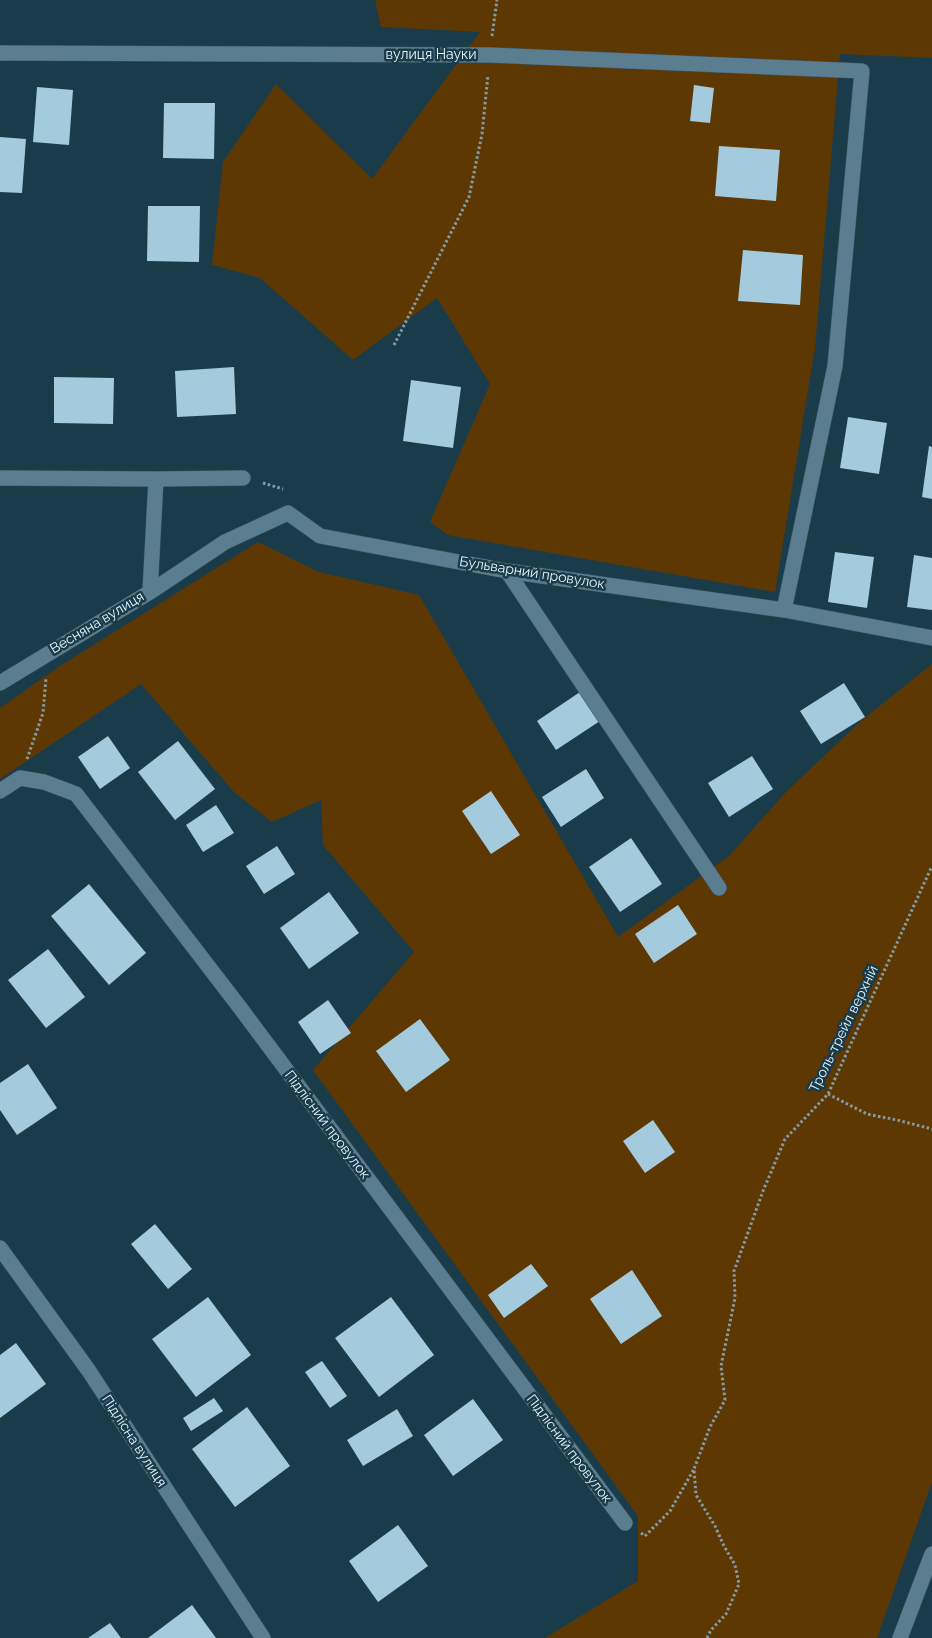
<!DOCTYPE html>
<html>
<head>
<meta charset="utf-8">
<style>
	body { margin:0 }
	canvas { display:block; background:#193b4a }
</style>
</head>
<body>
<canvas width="932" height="1638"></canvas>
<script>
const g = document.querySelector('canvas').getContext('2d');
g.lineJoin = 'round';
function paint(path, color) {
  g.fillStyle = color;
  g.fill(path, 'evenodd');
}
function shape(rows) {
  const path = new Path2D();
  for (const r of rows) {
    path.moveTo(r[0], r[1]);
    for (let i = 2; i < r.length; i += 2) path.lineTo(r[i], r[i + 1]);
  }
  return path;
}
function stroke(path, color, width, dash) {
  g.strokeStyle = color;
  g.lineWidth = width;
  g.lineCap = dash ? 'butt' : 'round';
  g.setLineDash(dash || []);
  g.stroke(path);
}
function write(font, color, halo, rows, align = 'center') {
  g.font = font + ' Raleway,sans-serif';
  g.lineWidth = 5;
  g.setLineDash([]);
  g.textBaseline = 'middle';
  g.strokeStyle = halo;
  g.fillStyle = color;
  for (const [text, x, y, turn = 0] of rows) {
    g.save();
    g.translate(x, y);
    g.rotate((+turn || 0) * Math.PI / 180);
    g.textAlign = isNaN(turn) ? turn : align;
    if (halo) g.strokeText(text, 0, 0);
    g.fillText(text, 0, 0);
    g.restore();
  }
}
paint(shape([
	[375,0,932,0,932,58,840,54,815,348,775,592,448,535,430,522,490,384,437,298,353,360,260,278,212,265,223,162,276,84,372,179,480,32,381,27],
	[258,542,319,572,419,595,618,937,729,856,787,791,861,721,932,664,932,1482,877,1638,545,1638,638,1581,638,1516,313,1070,414,952,323,845,321,800,272,822,234,792,141,684,0,779,0,708,60,666]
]), '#5e3803');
paint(shape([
	[694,85,714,88,710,123,690,121],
	[37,87,73,90,69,145,33,142],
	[164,103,215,103,214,159,163,158],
	[0,137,26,139,22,193,0,192],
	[719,146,780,150,776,201,715,196],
	[148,206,200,206,199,262,147,261],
	[743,250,803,255,800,305,738,301],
	[234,367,236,414,177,417,175,371],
	[54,377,114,378,113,424,54,423],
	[411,380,461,387,453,448,403,441],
	[848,417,887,423,879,474,840,468],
	[929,446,932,447,932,499,922,497],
	[835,552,874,557,867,608,828,602],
	[914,555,932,558,932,610,907,607],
	[844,683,865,717,821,744,800,711],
	[580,692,600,721,556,750,537,721],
	[108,736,130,768,100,789,78,757],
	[178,741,215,789,175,820,138,772],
	[752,756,773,789,729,817,708,783],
	[586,769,604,798,561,827,542,797],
	[491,791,520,835,491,854,462,811],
	[216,805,234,833,203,852,186,825],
	[631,838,662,884,620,912,589,867],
	[277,846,295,874,264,894,246,866],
	[89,884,146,953,109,985,51,916],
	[329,892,359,933,309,969,280,928],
	[678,905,697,934,654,963,635,934],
	[48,949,85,997,46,1028,8,980],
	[328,1000,351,1033,320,1054,298,1022],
	[420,1019,450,1060,406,1092,376,1051],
	[28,1064,57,1108,17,1135,0,1110,0,1083],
	[653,1120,675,1152,645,1173,623,1141],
	[155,1224,192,1269,168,1289,131,1244],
	[531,1264,548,1286,504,1318,488,1295],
	[632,1270,662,1316,621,1344,590,1299],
	[208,1297,251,1355,196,1397,152,1339],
	[391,1297,434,1355,379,1397,335,1338],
	[16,1343,46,1384,0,1418,0,1355],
	[322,1361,347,1396,330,1408,305,1372],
	[214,1398,223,1411,191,1431,183,1418],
	[473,1399,503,1440,453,1476,424,1435],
	[247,1407,290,1466,235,1507,192,1449],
	[397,1409,413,1436,363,1466,347,1440],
	[398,1525,428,1566,378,1602,349,1561],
	[192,1605,216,1638,148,1638],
	[110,1623,121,1638,88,1638]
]), '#a4cadd');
const street = shape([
	[0,53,490,55,862,71,835,366,784,610],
	[0,478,156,479,243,478],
	[507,571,719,888],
	[150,592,225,542,288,513,320,536,507,571,784,610,932,638],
	[0,683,150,592,156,479],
	[0,791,20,778,44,782,76,794,238,1005,625,1523],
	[0,1248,89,1371,263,1638],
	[900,1638,932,1554]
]);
stroke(street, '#3c5866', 16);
stroke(shape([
	[492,36,497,0],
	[394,345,469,197,482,134,488,75],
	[263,483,283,489],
	[27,759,43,713,46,678],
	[828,1094,867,1114,897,1120,932,1129],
	[641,1533,645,1536,670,1511,694,1469],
	[707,1638,711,1630,726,1614,739,1584,735,1565,724,1546,715,1526,696,1495,694,1469,710,1427,725,1400,721,1366,735,1298,734,1271,763,1191,785,1139,828,1094,932,866]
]), '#849ca7', 3, [2.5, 2.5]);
stroke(street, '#5a7d8f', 15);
write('14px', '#e7f6fe', '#193b4a', [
	["вулиця Науки",431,55],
	["Бульварний провулок",532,573,9],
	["Весняна вулиця",97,623,-31],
	["Троль-трейл верхній",844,1029,-64],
	["Підлісний провулок",327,1125,53],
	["Підлісна вулиця",134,1441,57],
	["Підлісний провулок",569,1449,53]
]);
</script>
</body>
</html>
